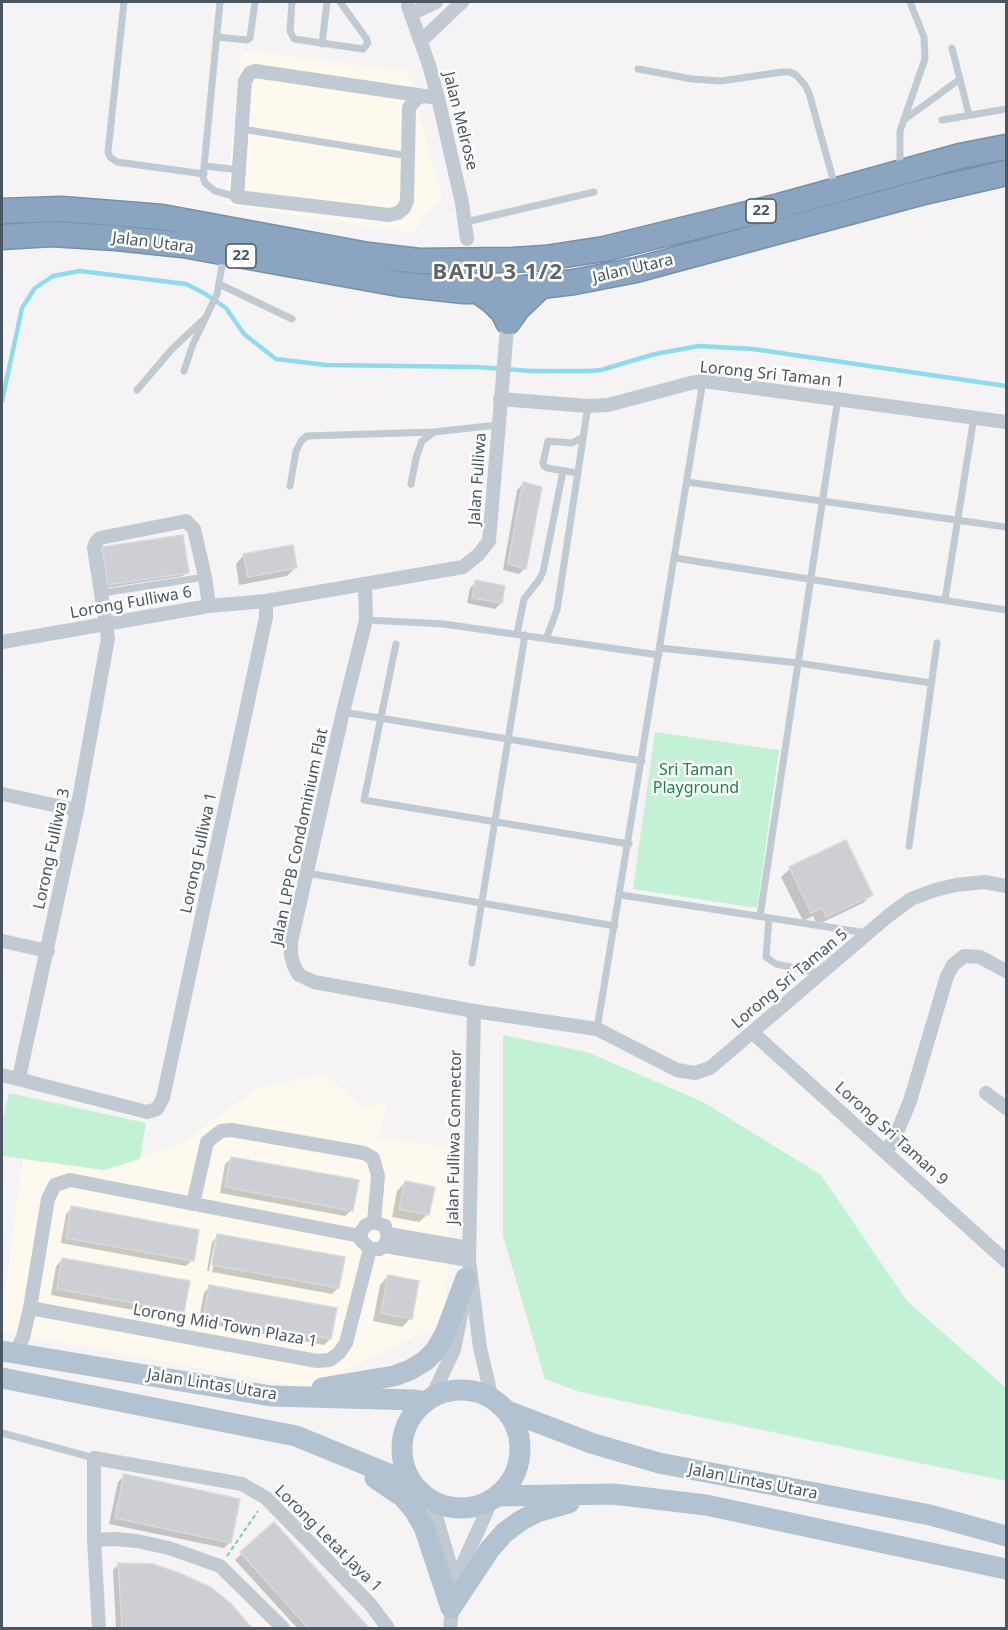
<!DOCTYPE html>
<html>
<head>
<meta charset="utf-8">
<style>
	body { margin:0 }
	#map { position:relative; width:1008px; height:1630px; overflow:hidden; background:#f5f3f3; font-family:"Noto Sans",sans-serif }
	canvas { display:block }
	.frame { position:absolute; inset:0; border:3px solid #4a5661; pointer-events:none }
</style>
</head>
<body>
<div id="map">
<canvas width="1008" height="1630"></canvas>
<div class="frame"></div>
</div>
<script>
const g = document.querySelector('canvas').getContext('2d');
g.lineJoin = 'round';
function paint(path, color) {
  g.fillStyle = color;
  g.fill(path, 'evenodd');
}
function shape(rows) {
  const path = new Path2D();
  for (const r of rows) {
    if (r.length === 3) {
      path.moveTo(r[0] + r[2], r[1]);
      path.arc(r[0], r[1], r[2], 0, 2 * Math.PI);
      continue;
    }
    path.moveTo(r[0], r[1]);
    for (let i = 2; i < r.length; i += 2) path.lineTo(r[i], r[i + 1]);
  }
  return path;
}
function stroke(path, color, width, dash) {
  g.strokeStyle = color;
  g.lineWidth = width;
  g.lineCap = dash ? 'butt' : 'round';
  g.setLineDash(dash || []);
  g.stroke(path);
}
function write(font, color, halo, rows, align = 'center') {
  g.font = font + ' "Noto Sans",sans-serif';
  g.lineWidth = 5;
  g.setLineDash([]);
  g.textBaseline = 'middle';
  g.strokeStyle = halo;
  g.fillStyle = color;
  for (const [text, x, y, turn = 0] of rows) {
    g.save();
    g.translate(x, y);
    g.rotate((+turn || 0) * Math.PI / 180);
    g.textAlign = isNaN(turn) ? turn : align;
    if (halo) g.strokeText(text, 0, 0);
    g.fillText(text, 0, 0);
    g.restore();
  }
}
paint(shape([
	[242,50,408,72,442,197,412,233,225,204],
	[324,1074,362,1107,387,1103,378,1138,453,1148,445,1323,307,1388,2,1331,2,1301,7,1277,23,1159,109,1170,186,1141,256,1089]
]), '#fdf9ef');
paint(shape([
	[655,732,779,750,757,908,633,889],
	[503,1035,587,1052,703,1102,821,1175,907,1301,1006,1388,1006,1481,580,1392,545,1379,503,1236],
	[9,1093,146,1123,140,1159,104,1170,2,1156,2,1122]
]), '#c3f1d5');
paint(shape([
	[524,483,525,568,519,574,503,570,517,490],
	[103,549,187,572,183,576,105,588,99,553],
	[244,555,295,568,287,576,239,585,236,564],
	[476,582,501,603,495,609,467,603,470,588],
	[845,842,871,895,863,903,817,925,813,916,803,921,781,877,790,869],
	[232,1158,352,1210,345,1216,220,1193,225,1164],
	[405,1182,428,1214,419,1222,392,1217,397,1191],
	[72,1208,192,1260,186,1266,61,1243,66,1214],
	[218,1236,338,1288,332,1294,212,1272,218,1241,215,1241,209,1271,207,1271,212,1242],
	[63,1259,183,1312,177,1318,51,1295,56,1266],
	[388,1276,411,1318,402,1327,373,1321,380,1285],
	[210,1286,330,1339,324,1345,198,1322,204,1293],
	[124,1476,230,1542,224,1548,109,1524,118,1482],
	[274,1524,367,1628,297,1628,235,1560],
	[119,1564,248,1624,250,1628,116,1628,113,1570]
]), '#0003');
stroke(shape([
	[2,401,22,308,35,288,53,276,80,271,186,284,204,293,226,308,244,334,276,359,326,365,477,367,532,371,591,371,601,370,655,354,699,346,753,349,1006,386]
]), '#90daee', 4.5);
const building = shape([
	[523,482,542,487,526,569,508,564,523,482],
	[183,535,189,573,108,585,102,547,183,535],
	[293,545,297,568,248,577,243,554,293,545],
	[475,580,505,586,502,603,472,598,475,580],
	[846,840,873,895,826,917,822,908,811,913,789,867,846,840],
	[231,1157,359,1180,353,1211,225,1187,231,1157],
	[405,1181,435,1187,429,1215,399,1209,405,1181],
	[71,1206,199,1230,194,1261,66,1238,71,1206],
	[217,1234,345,1257,339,1288,212,1265,217,1234],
	[62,1258,190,1281,184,1312,57,1289,62,1258],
	[388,1275,419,1281,412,1319,381,1313,388,1275],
	[209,1285,337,1308,331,1339,204,1316,209,1285],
	[124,1474,240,1499,231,1543,115,1518,124,1474],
	[274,1522,369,1628,308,1628,240,1552,274,1522],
	[118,1563,153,1564,179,1573,212,1588,231,1604,252,1628,122,1628,118,1563]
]);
paint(building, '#cdcfd5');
stroke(building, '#d7d9de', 1.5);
const highway = shape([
	[2,211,61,209,162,217,368,255,419,261,513,260,545,258,604,249,779,206,960,156,1006,147],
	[2,237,51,234,116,238,183,245,399,284,464,291,508,290,574,282,636,270,924,192,1006,173],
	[478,291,492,301,503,312,508,322,518,308,541,286]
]);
stroke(highway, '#7690ad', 27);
stroke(shape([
	[227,1556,258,1511]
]), '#7ad0a6', 2, [4.5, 3]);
stroke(shape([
	[124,2,108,152,110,157,117,162,204,174],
	[220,2,203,177,205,183,215,191,237,197],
	[292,2,290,31,294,39,363,49,368,43,366,38,340,2],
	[216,37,247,40,250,38,255,2],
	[322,44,327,2],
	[952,48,969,115],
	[638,69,692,79,721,81,782,72,790,72,796,75,805,85,809,93,835,186],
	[904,120,960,79],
	[942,120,1006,109],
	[242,129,408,156],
	[205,166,239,170],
	[900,169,900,131,925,59,924,37,910,2],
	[466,222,594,192],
	[219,284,292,319],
	[184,371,193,344,217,294,224,255],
	[137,390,172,349,204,319],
	[577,473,547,468,544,466,543,463,548,441,572,443,583,437],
	[687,482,1006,527],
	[411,484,416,458,422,441,432,434],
	[290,486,296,451,301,441,307,436,434,432,498,425],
	[675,558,1006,610],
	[102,593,205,577],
	[945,600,974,417],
	[366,620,444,624,659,655],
	[517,634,524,599,539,580,543,572,563,471],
	[546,639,557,610,588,406],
	[396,644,364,800,629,844],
	[660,648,798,663,931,683],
	[343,712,642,761],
	[909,846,937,643],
	[307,873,615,926],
	[621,895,867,933],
	[760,916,838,398],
	[769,918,766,957,776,964,820,973],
	[472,963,525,635],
	[597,1029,703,381],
	[2,1433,94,1458]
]), '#c1cad2', 7);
stroke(shape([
	[408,6,429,65,438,98,462,203,467,239],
	[411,14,436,2],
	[421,41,462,2],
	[422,96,415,100,409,108,407,201,404,208,398,213,389,215,237,197,245,81,250,73,255,71,438,98],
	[500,399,588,406,608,405,691,383,703,381,1006,422],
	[365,585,366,620,343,712,291,942,291,955,294,966,299,975,314,982,474,1011,597,1029,677,1070,695,1073,710,1068,888,916,911,899,935,890,956,885,985,882,1006,886],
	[2,642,209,606,266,601,463,567,478,555,489,541,508,317],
	[2,794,77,810],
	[2,941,48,951],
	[474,1011,469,1260,480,1348,492,1399],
	[753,1033,1006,1261],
	[2,1075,147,1112,157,1109,163,1098,266,617,266,601],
	[19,1078,77,810,108,638,94,548,96,542,100,538,186,521,194,529,205,577,209,606],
	[986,1093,1006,1108],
	[886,1151,894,1140,910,1101,947,976,953,965,964,956,980,957,1006,971],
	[193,1204,207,1142,221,1131,232,1130,364,1153,373,1158,378,1176,374,1222],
	[388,1234,469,1248],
	[384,1246,388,1238,385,1226,374,1222,366,1225,361,1232,361,1240,370,1249,380,1249,384,1246,469,1260],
	[30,1308,317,1361,330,1360,339,1353,346,1343,370,1249],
	[16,1353,23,1337,30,1308,48,1199,55,1185,70,1180,360,1236],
	[431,1398,454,1350,462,1310],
	[427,1497,433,1506,455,1581,450,1628],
	[94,1540,115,1539,137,1541,169,1548,220,1566,283,1628],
	[455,1581,486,1513,490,1501],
	[99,1628,94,1540,94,1458,242,1484,266,1498,370,1604,388,1628]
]), '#c1cad2', 14);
stroke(shape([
	[2,1351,271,1396,415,1400,425,1402],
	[2,1378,296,1436,413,1484],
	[322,1388,394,1376,410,1370,425,1361,435,1351,445,1334,466,1278],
	[461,1449,59],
	[505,1410,591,1443,659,1463,930,1515,1006,1536],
	[375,1478,403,1497,414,1510,424,1527,451,1608],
	[497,1496,613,1494,706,1505,1006,1569],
	[451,1608,490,1549,504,1533,520,1521,537,1512,569,1503]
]), '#b3c2d1', 21);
stroke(highway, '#8ba5c1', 24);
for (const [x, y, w] of [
	[761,211,30],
	[241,256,30]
]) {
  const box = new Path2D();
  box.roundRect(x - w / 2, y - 12, w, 24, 4.5);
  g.fillStyle = '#fff';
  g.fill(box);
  stroke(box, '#4a5661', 1.5);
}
write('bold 15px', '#4a5661', null, [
	["22",761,211],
	["22",241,256]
]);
write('16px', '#4a5661', '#fff', [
	["Jalan Melrose",460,121,76],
	["Jalan Utara",153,243,7],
	["Jalan Utara",633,269,-13],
	["Lorong Sri Taman 1",772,375,6],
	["Jalan Fulliwa",478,479,-86],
	["Lorong Fulliwa 6",131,603,-10],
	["Jalan LPPB Condominium Flat",300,837,-78],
	["Lorong Fulliwa 3",52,849,-78],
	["Lorong Fulliwa 1",199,853,-78],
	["Lorong Sri Taman 5",790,979,-40],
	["Lorong Sri Taman 9",891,1134,42],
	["Jalan Fulliwa Connector",455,1137,-89],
	["Lorong Mid Town Plaza 1",225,1326,10],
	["Jalan Lintas Utara",212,1385,9],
	["Jalan Lintas Utara",753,1482,11],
	["Lorong Letat Jaya 1",328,1539,45]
]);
write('16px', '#17864f', '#fff', [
	["Sri Taman",696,770],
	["Playground",696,788]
]);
g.letterSpacing = '1.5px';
write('bold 22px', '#5f6368', '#fff', [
	["BATU 3 1/2",498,273]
]);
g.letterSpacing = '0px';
</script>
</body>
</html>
